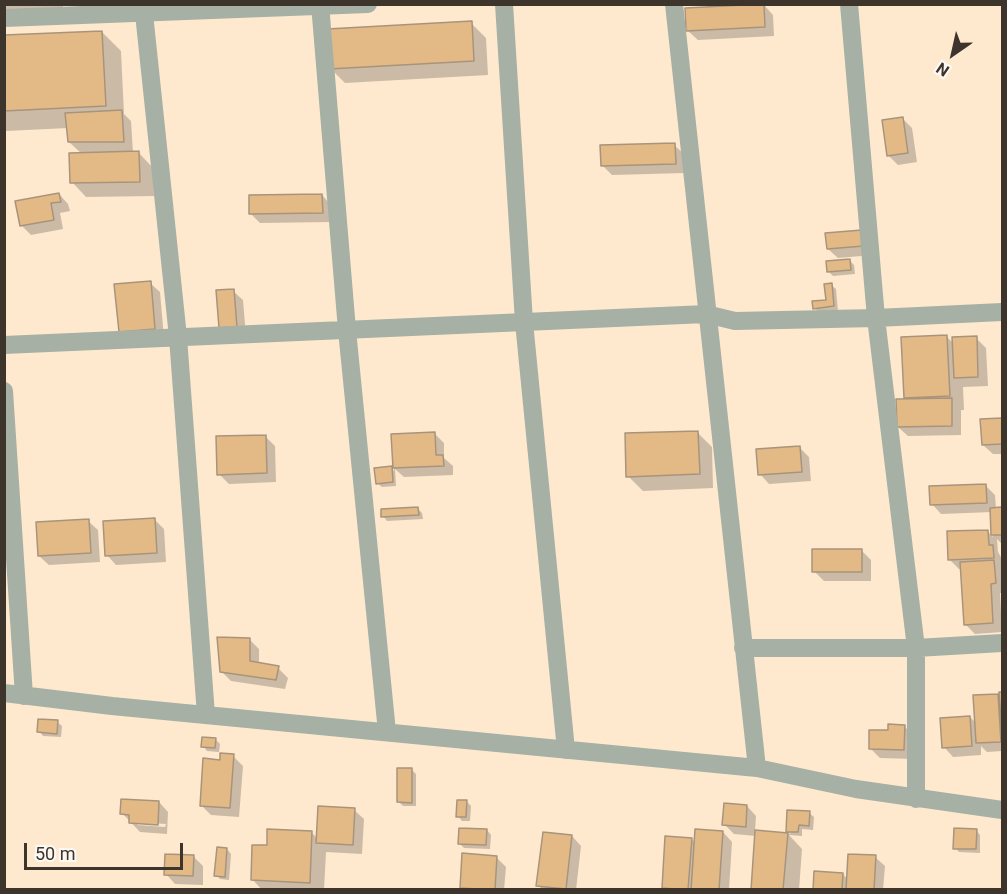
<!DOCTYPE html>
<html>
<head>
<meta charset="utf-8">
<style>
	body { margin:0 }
	#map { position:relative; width:1007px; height:894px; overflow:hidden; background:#fee9cf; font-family:Roboto,sans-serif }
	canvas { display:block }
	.frame { position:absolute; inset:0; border:6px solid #3d352b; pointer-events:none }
	.north { position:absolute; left:923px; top:24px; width:60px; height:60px; -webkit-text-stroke:4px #fdf9f4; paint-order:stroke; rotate:214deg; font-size:16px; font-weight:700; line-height:24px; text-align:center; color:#3d352b }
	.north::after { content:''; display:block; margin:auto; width:21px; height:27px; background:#3d352b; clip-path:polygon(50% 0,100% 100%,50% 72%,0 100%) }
	.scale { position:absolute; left:24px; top:843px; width:159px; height:27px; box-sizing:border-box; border:3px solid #3d352b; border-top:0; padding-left:8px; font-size:18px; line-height:21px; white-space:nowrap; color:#3d352b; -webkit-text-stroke:4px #fdf9f4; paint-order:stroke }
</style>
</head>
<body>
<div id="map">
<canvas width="1007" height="894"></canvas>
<div class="frame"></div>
<div class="north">N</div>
<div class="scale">50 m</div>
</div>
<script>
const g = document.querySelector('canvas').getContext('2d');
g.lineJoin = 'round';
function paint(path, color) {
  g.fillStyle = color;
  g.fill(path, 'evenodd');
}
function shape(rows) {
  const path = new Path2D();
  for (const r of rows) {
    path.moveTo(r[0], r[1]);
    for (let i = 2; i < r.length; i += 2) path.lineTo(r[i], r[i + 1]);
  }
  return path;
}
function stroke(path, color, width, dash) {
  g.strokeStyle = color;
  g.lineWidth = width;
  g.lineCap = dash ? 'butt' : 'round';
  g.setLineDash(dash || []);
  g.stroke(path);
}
paint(shape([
	[4,4,63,4,63,7,4,11],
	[764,5,773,15,774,36,698,40,688,31],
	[471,23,486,38,488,75,345,83,330,68],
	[102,32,121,51,124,114,131,121,133,153,139,153,153,168,154,196,86,197,72,182,82,154,69,142,68,128,6,131,4,129,4,36],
	[902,118,912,128,917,162,898,165,888,155],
	[674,145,684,154,685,173,612,175,602,165],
	[59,194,68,204,70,211,60,213,63,229,31,235,21,225],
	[322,195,331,205,332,222,260,223,251,214],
	[871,241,873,255,838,258,828,249],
	[850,261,854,265,855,274,833,276,829,272],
	[150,283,160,292,164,338,130,341],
	[831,285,836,289,838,311,819,313,815,308,827,301],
	[233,291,243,300,246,336,230,337],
	[947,337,954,344,976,338,986,348,988,386,963,387,964,410,961,410,961,435,908,436,898,427,908,400,906,397],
	[982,420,1002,420,1002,454,993,454,983,445],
	[697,432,712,447,713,488,643,491,628,476],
	[434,433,444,443,444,458,453,466,453,475,404,477,395,469,396,486,382,487,377,483,391,468,394,471,392,435],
	[265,436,275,446,276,482,229,484,219,474],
	[799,447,809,457,811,481,769,484,760,474],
	[985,485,995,495,996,509,1002,509,1002,544,997,539,998,552,1002,559,1002,593,1000,593,1002,632,975,634,965,624,962,569,959,569,949,559,987,531,993,537,992,512,941,514,932,504],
	[418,509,422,513,423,519,387,521,383,516],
	[154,519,164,529,166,562,116,565,107,555],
	[88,521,98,530,100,562,49,565,39,556],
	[862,551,871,560,871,581,824,581,814,571],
	[250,640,259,649,259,664,278,668,288,678,285,689,231,681,221,671],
	[1002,694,1002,751,987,752,981,746,981,755,953,757,944,747,970,717,976,723,974,697],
	[57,722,62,726,61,737,43,736,39,731],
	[904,726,914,736,913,759,880,758,870,748,890,732],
	[216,740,220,744,219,752,207,751,203,746],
	[233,756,243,766,239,817,211,815,201,805,221,761],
	[411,769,416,774,416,806,403,806,399,802],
	[159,802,168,812,167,834,140,832,122,813],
	[135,822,166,824,165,827,138,825],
	[467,802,471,806,470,821,462,821,458,816],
	[747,806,756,816,755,831,791,834,787,831,809,813,814,817,813,830,802,829,802,836,789,835,802,849,799,890,752,890,756,836,734,834,724,824],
	[354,810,364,819,362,854,326,852,324,890,262,890,252,879,268,847,311,832,318,839],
	[487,830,491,835,490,849,464,848,460,844],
	[976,830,980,835,980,853,959,852,955,848],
	[723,832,732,842,729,890,665,890,663,888,691,839,696,843],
	[572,836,581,846,576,890,543,890,538,885],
	[227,849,231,854,229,880,220,879,216,875],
	[193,856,203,866,203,885,175,884,166,874],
	[496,857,506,867,504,890,463,890,461,888],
	[875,857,885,866,883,890,815,890,843,874,848,880]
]), '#0003');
const building = shape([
	[764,4,765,27,686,31,685,8,764,4],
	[472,21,474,61,329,69,327,29,472,21],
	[102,31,106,106,4,111,4,35,102,31],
	[122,110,124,142,68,142,65,113,122,110],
	[903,117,908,153,887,156,882,120,903,117],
	[675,143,676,164,601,166,600,145,675,143],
	[139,151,140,182,70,183,69,153,139,151],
	[59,193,61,202,51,203,54,220,20,226,15,201,59,193],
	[322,194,323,213,249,214,249,195,322,194],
	[862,230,864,246,827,249,825,233,862,230],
	[850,259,851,270,827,272,826,261,850,259],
	[151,281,155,329,119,332,114,284,151,281],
	[832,283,834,306,813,309,812,301,826,300,824,284,832,283],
	[234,289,237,327,219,328,216,290,234,289],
	[947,335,950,396,904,398,901,337,947,335],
	[977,336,978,377,954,378,952,337,977,336],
	[952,398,952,426,897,427,896,399,952,398],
	[1002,418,1002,444,982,445,980,419,1002,418],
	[698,431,700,474,626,477,625,433,698,431],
	[435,432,436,455,443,455,444,466,393,468,391,434,435,432],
	[266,435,267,473,217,475,216,436,266,435],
	[800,446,802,472,758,475,756,449,800,446],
	[392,466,393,482,376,484,374,468,392,466],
	[986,484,987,503,930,505,929,486,986,484],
	[418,507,419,515,381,517,381,509,418,507],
	[1002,507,1002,535,991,535,990,508,1002,507],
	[155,518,157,553,105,556,103,521,155,518],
	[89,519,91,553,38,556,36,522,89,519],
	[988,530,989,545,993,545,994,558,948,560,947,531,988,530],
	[812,549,862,549,862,572,812,572,812,549],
	[994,560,996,583,991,584,993,623,964,625,960,562,994,560],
	[217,637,250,638,250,661,279,666,276,680,220,672,217,637],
	[999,692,1002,692,1002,734,999,692],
	[998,694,1001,742,976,743,973,695,998,694],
	[970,716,972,746,942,748,940,718,970,716],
	[38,719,58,720,57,734,37,732,38,719],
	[888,724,905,725,904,750,869,749,869,730,888,730,888,724],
	[202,737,216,738,215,748,201,747,202,737],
	[220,753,234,754,230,808,200,806,203,758,220,760,220,753],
	[397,768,412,768,412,803,397,802,397,768],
	[121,799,159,801,158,825,129,823,129,815,120,814,121,799],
	[457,800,467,800,466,817,456,817,457,800],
	[724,803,747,805,746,827,722,825,724,803],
	[318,806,355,808,353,845,316,843,318,806],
	[787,810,810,811,809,826,799,825,798,832,786,832,787,810],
	[459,828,487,829,486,845,458,844,459,828],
	[954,828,977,829,976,849,953,849,954,828],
	[267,829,312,831,310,883,251,880,252,845,267,845,267,829],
	[695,829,723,831,719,890,691,890,695,829],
	[755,830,788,833,783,890,751,890,755,830],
	[543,832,572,835,566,889,536,886,543,832],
	[665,836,692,838,688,890,662,888,665,836],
	[217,847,227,848,225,877,214,876,217,847],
	[462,853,497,856,495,890,460,888,462,853],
	[165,854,194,855,193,876,164,875,165,854],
	[848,854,876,855,874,890,846,890,848,854],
	[814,871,843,873,842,890,813,890,814,871]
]);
paint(building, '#e3ba86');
stroke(building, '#a8947c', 1.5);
stroke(shape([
	[143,4,178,337,206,715],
	[320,4,347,330,387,732],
	[504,4,524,322,566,750],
	[674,4,757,768],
	[849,4,876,318,916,648,916,799],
	[4,18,368,4],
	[4,345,706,314,735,321,876,318,1002,312],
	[4,391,24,696],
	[743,648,916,648,1002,643],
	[4,693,112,706,757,768,856,789,1002,810]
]), '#a6b0a5', 18);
</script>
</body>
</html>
